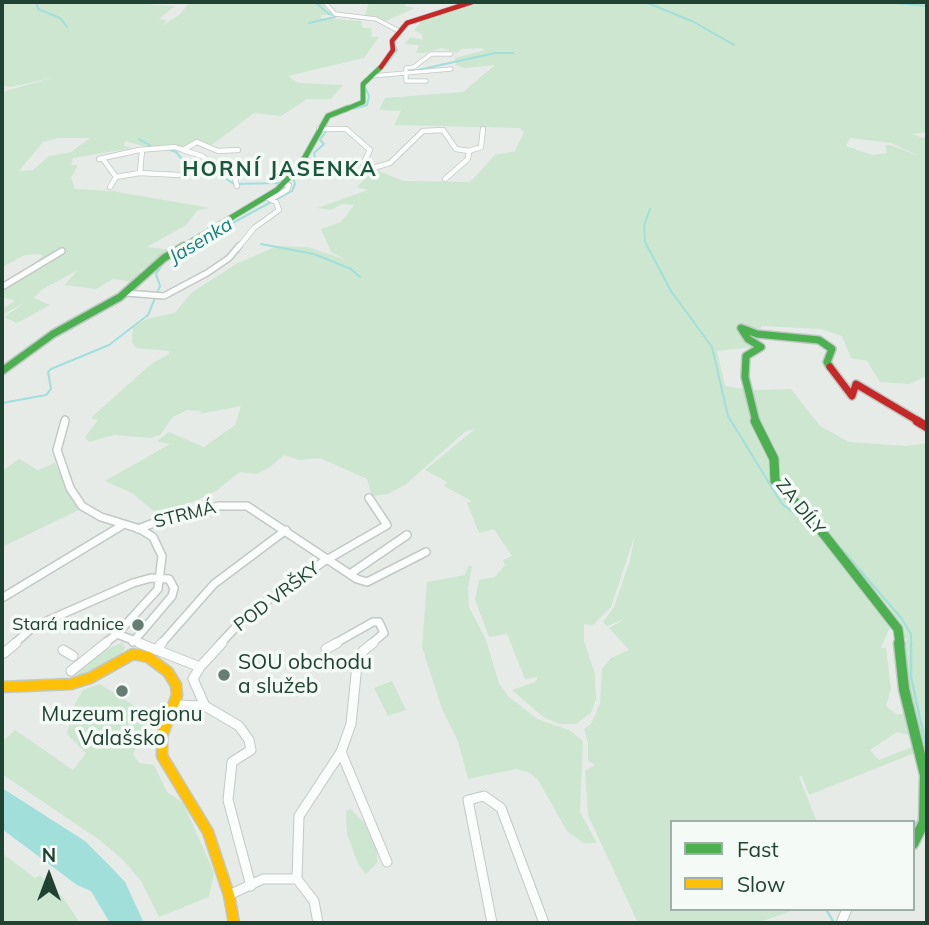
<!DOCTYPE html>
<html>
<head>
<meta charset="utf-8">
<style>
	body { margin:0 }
	#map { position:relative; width:929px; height:925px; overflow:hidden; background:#e6ebe8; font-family:Mulish,sans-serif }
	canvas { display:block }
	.frame { position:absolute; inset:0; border:4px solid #204232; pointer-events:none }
	.legend { position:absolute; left:670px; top:820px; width:245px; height:91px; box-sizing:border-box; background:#f4faf6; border:2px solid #9fb0a8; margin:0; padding:9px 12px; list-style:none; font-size:21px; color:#204232 }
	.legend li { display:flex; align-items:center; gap:14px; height:35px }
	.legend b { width:35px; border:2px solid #9fb0a8 }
	.north { position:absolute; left:14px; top:841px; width:70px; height:70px; -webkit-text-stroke:5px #f4faf6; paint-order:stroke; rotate:0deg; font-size:19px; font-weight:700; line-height:28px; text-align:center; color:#204232 }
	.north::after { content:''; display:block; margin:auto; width:24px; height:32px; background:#204232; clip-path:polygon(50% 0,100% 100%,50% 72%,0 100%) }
</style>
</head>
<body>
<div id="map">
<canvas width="929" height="925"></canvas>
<div class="frame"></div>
<ul class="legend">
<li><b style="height:9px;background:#4caf50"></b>Fast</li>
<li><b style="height:9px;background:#ffc107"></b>Slow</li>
</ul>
<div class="north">N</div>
</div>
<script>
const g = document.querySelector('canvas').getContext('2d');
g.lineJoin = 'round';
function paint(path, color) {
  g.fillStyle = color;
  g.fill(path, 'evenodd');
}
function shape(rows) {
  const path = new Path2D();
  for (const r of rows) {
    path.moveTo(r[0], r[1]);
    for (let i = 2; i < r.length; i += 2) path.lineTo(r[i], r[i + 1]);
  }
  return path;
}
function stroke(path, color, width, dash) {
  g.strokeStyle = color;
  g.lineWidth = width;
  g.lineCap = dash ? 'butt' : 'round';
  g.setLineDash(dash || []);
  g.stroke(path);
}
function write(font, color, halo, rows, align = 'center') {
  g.font = font + ' Mulish,sans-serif';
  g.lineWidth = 7;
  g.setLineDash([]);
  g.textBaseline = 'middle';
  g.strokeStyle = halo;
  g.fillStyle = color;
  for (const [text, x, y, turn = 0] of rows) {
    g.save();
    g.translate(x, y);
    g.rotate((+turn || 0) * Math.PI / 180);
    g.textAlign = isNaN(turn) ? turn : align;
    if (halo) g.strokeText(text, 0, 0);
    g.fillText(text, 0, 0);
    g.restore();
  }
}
paint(shape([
	[2,2,145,2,144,4,175,6,159,19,167,20,162,26,179,15,190,2,323,2,326,9,336,15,322,15,320,18,361,21,363,28,371,28,372,37,379,37,364,58,288,76,298,83,343,85,331,99,307,99,281,116,254,113,212,145,200,140,179,151,146,147,125,141,124,146,133,148,73,158,71,165,78,165,71,178,75,189,112,191,210,208,198,210,186,225,147,247,172,250,140,271,142,273,134,282,113,279,96,289,64,285,78,270,43,289,34,298,50,305,17,323,4,317,26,302,2,315,2,309,15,301,2,297,2,286,43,256,40,254,25,255,2,267,2,92,55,77,11,87,2,86],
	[58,138,90,138,71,152,49,156,33,170,19,171,43,142],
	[369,2,405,2,405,6,415,8,386,21,365,15],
	[483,2,927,2,927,132,912,134,927,139,927,376,909,384,880,382,867,361,851,358,842,336,821,329,762,326,752,340,755,347,717,351,725,386,753,390,791,389,820,426,849,442,906,446,927,443,927,770,901,647,907,640,892,622,881,648,886,648,891,689,886,706,896,714,906,714,912,736,897,732,870,750,879,760,915,746,917,752,809,795,802,776,799,777,817,822,672,822,672,909,797,909,757,923,638,923,588,815,585,770,596,765,588,761,588,743,584,729,591,724,600,704,602,669,611,658,629,650,609,628,625,619,607,626,603,622,614,607,630,560,635,535,611,607,593,625,584,624,584,641,595,674,596,699,591,713,576,724,559,724,543,717,512,690,535,682,538,677,525,679,507,634,489,637,475,600,479,580,495,577,505,565,503,560,512,556,494,529,479,533,467,503,472,501,444,486,447,482,425,470,475,429,466,431,406,484,388,494,372,496,367,479,320,458,299,460,284,455,269,468,256,474,240,472,216,491,161,517,132,493,105,481,170,444,157,441,169,432,204,447,235,425,241,406,199,414,202,411,187,410,173,417,160,435,151,438,114,435,89,442,85,437,98,420,91,418,93,416,151,364,169,354,169,351,136,348,132,342,133,327,147,319,175,313,191,293,236,264,277,246,308,247,346,260,331,252,321,229,341,222,354,205,342,204,331,210,317,208,368,190,357,187,375,169,403,181,470,182,495,155,515,151,524,132,520,128,394,125,401,111,379,110,385,98,463,92,495,65,465,68,456,65,455,58,485,50,481,48,461,49,457,53,442,48,424,53,416,53,419,45,405,44,410,37,423,40,422,34,414,30,423,19],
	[850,138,891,143,919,156,890,145,885,145,887,153,872,155,846,146],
	[19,459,38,470,55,463,67,489,81,509,2,547,2,471],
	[468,566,472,566,468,588,469,607,486,640,499,683,508,696,537,719,569,730,583,741,580,812,597,843,583,843,567,831,538,780,530,773,516,769,468,779,458,741,442,709,422,647,427,582,465,575],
	[124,642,122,646,126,647,122,652,89,673,75,677,75,672,98,653],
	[392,681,406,710,388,716,374,688],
	[100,684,136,707,156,709,133,754,139,763,154,765,167,792,183,803,214,872,209,897,159,917,141,881,123,860,101,841,2,774,2,742,15,730,73,770,86,753,67,734,74,706,83,690],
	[350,808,365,824,376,849,378,862,366,874,358,864,347,834,346,811],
	[2,853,35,878,40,875,47,881,64,899,80,923,2,923]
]), '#cde6d0');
paint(shape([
	[2,788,85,841,111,867,125,882,144,923,110,923,91,891,77,885,2,829]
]), '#a1dfdb');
stroke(shape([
	[36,2,38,9,60,18,67,27],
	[315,2,329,14,361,19],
	[645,2,694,22,734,45],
	[886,2,927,6],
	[309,23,335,17],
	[385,66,397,50,395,45],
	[418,70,495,53,513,53],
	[353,109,367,105,369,96,365,87],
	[139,139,153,147],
	[168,149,176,152,186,164,219,174,234,184,279,183],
	[302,166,316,161,314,153,324,144,320,140,327,130,326,124],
	[276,200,292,191,295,184,293,177],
	[650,209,644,226,645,242,671,291,712,347,728,416,782,504,814,528],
	[261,244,314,254,351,269,360,277],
	[187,248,271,202],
	[2,403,46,395,51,389,48,372,51,369,109,345,148,315,160,286,156,274,164,262],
	[841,548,902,619,911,634,911,644]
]), '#a1dfdb', 2);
stroke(shape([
	[911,643,911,677,927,750],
	[913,826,919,820],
	[826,909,834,923]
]), '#a1dfdb', 2.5);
const streetFar4 = shape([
	[325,2,335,14,376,19,399,31],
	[372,76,451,69],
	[426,81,406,81,406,68,414,67,431,54,451,54]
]);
const streetFar3 = shape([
	[319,129,346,129,370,150,363,164,373,168,390,163,423,131,443,130,456,149,469,151,481,147,483,129],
	[183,150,202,156,218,169,233,172,237,186],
	[99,159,139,150,175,147,183,150,197,142,218,151,238,150],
	[103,159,116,177],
	[140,173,142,150],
	[445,179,468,159,469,151],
	[110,187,116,177,140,173,179,175],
	[271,199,287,190,289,185,284,184],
	[238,248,254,228,279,210,276,202,266,197]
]);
const streetFar2 = shape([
	[2,287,62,251],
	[126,293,164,296,207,273,229,258,239,246],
	[64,422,65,419]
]);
const streetFar1 = shape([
	[65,421,57,450,70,488,82,506,101,517,140,529,153,537,162,556,158,589,117,634],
	[138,529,167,518,219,506,247,506,357,579,367,582,426,552],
	[350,574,407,535],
	[2,598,121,526],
	[14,644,33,627,133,583,151,578,169,579,174,588,172,596,133,642],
	[104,644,117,634,143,644],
	[161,644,214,584,286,530],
	[220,644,248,614,323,562,387,525,369,498],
	[334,644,373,622,379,622,384,633,371,644]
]);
const street = shape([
	[139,643,200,667,193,679,205,706,175,705],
	[326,649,337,643],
	[63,650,73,656],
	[156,650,162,643],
	[4,653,16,643],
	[200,667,222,643],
	[71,671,106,643],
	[205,706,239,726,249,740,251,750,232,762,228,800,251,886],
	[341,752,387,862],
	[297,879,299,816,341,752,351,724,357,665,363,651,373,643],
	[229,895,263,879,297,879,314,901,318,923],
	[492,923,468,800,484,796,501,808,544,923],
	[841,923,847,909]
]);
const fastFar4 = shape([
	[344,110,363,102,363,84,381,67]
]);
const fastFar3 = shape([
	[181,248,277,190,300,166,328,116,348,108]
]);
const fastFar2 = shape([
	[2,371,53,334,120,297,164,258,184,246],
	[756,422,745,377,746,356,761,347,748,339,741,328,757,334,819,340,832,349,827,362,830,367]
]);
const fastFar1 = shape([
	[755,421,774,459,775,481,815,523,898,629,900,644]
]);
const fast = shape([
	[899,643,904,689,925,775,924,822,913,844]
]);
const slow = shape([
	[2,687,71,684,90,678,133,654,148,657,168,672,176,685,177,695,162,736,162,756,208,832,229,895,234,923]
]);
const jamFar2 = shape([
	[381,67,393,50,392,41,407,23,472,2]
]);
const jamFar1 = shape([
	[830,367,852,396,856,384,920,422]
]);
const jam = shape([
	[917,421,927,427]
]);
stroke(streetFar4, '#c3c8c5', 5);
stroke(streetFar3, '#c3c8c5', 6);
stroke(streetFar2, '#c3c8c5', 8);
stroke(streetFar1, '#c3c8c5', 10);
stroke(street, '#c3c8c5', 11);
stroke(fastFar4, '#bfc8c3', 6);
stroke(fastFar3, '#bfc8c3', 7);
stroke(fastFar2, '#bfc8c3', 10);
stroke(fastFar1, '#bfc8c3', 11);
stroke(fast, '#bfc8c3', 13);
stroke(slow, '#bfc8c3', 13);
stroke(jamFar2, '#bfc8c3', 6);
stroke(jamFar1, '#bfc8c3', 10);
stroke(jam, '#bfc8c3', 11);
stroke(streetFar4, '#fbfcfc', 3.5);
stroke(streetFar3, '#fbfcfc', 4.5);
stroke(streetFar2, '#fbfcfc', 5);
stroke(streetFar1, '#fbfcfc', 7);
stroke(street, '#fbfcfc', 9);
stroke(fastFar4, '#4caf50', 4.5);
stroke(fastFar3, '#4caf50', 5);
stroke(fastFar2, '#4caf50', 7);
stroke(fastFar1, '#4caf50', 9);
stroke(fast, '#4caf50', 10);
stroke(slow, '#ffc107', 10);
stroke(jamFar2, '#c62828', 4.5);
stroke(jamFar1, '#c62828', 7);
stroke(jam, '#c62828', 9);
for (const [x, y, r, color] of [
	[138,625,7,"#657d72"],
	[224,675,7,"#657d72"],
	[122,691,7,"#657d72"]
]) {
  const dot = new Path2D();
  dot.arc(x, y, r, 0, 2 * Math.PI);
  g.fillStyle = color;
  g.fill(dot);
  stroke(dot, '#f4faf6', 2.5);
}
write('18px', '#204232', '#f4faf6', [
	["ZA DÍLY",800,507,51],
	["STRMÁ",185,515,-14],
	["POD VRŠKY",277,597,-37]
]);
write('18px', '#204232', '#f4faf6', [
	["Stará radnice",124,625]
], 'right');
write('italic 19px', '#12807d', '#f4faf6', [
	["Jasenka",201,241,-31]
]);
g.letterSpacing = '2px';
write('bold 21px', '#19573c', '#f4faf6', [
	["HORNÍ JASENKA",280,170]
]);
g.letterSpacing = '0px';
write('21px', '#204232', '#f4faf6', [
	["SOU obchodu",238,663],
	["a služeb",238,687],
	["Muzeum regionu",122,715,"center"],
	["Valašsko",122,739,"center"]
], 'left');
</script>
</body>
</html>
